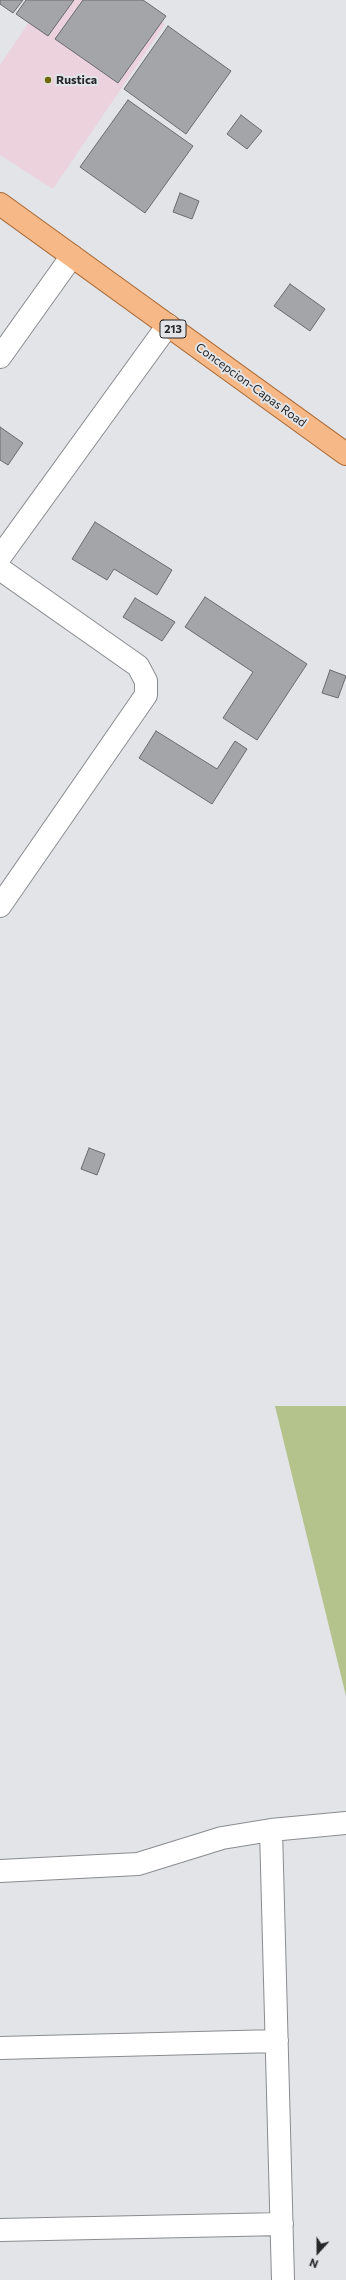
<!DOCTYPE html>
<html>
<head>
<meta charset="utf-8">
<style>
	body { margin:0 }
	#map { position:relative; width:346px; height:2280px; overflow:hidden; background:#e2e4e7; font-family:Commissioner,sans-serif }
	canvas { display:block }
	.north { position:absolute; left:298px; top:2232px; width:40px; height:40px; -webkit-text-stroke:3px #e2e4e7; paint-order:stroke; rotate:201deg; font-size:11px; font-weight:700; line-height:16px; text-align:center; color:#262728 }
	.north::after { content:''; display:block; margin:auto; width:14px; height:18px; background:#262728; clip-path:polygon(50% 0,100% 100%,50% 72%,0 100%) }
</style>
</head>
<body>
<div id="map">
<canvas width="346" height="2280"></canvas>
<div class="north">N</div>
</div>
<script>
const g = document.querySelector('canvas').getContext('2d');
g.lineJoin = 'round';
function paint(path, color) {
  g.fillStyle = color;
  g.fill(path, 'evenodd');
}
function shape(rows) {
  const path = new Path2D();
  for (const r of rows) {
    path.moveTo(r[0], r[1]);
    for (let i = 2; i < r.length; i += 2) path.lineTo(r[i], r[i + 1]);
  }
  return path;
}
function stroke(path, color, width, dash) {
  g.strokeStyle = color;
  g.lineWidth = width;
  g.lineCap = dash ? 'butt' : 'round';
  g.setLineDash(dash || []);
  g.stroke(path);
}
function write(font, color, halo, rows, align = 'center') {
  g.font = font + ' Commissioner,sans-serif';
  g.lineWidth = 4;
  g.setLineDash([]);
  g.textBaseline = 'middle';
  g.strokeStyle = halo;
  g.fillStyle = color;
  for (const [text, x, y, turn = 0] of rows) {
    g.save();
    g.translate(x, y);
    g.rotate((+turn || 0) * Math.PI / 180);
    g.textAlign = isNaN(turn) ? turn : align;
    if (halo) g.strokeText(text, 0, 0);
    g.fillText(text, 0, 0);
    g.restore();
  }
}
paint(shape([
	[44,0,128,0,165,24,53,189,0,155,0,65]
]), '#ebd2dc');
paint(shape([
	[275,1406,346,1406,346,1696]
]), '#b3c38b');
const building = shape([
	[0,0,23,0,13,13,0,4,0,0],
	[26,0,74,0,48,36,16,14,26,0],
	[83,0,143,0,166,16,118,83,55,39,83,0],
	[168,26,231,71,186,134,124,89,168,26],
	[128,100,193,146,145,213,80,167,128,100],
	[241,115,262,131,247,149,227,134,241,115],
	[180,193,199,201,192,219,173,212,180,193],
	[290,284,325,309,310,331,274,306,290,284],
	[0,427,23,443,8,465,0,460,0,427],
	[95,522,172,570,157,595,114,569,107,580,72,559,95,522],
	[205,597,307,664,257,740,223,718,253,672,185,627,205,597],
	[135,598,175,622,162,641,123,617,135,598],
	[330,670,346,676,338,698,322,693,330,670],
	[156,731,217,769,235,741,247,749,212,804,139,758,156,731],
	[89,1148,105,1154,97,1175,81,1169,89,1148]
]);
paint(building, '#a4a5a8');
stroke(building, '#696b6e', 1);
const minor = shape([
	[0,357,72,256],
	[0,557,168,325],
	[0,569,138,666,146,681,146,695,0,906],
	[271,1830,283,2280],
	[0,1871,138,1864,222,1838,271,1830,346,1823],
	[0,2048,277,2041],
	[0,2230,282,2224]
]);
const primary = shape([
	[0,204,346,454]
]);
stroke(minor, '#8a8c8f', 24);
stroke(primary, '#a96631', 24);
stroke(minor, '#fff', 22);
stroke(primary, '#f6b886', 22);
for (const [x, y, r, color] of [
	[48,80,4,"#6e6902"]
]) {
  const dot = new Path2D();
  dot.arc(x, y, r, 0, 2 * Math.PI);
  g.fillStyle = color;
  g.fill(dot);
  stroke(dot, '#e2e4e7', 1.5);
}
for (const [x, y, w] of [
	[173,329,26]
]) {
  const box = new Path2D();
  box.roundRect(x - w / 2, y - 9, w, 18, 3);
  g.fillStyle = '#e2e4e7';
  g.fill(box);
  stroke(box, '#262728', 1);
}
write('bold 11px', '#262728', null, [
	["213",173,329]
]);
write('bold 12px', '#262728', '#e2e4e7', [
	["Rustica",56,80]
], 'left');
write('12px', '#262728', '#e2e4e7', [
	["Concepcion-Capas Road",251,385,36]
]);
</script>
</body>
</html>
